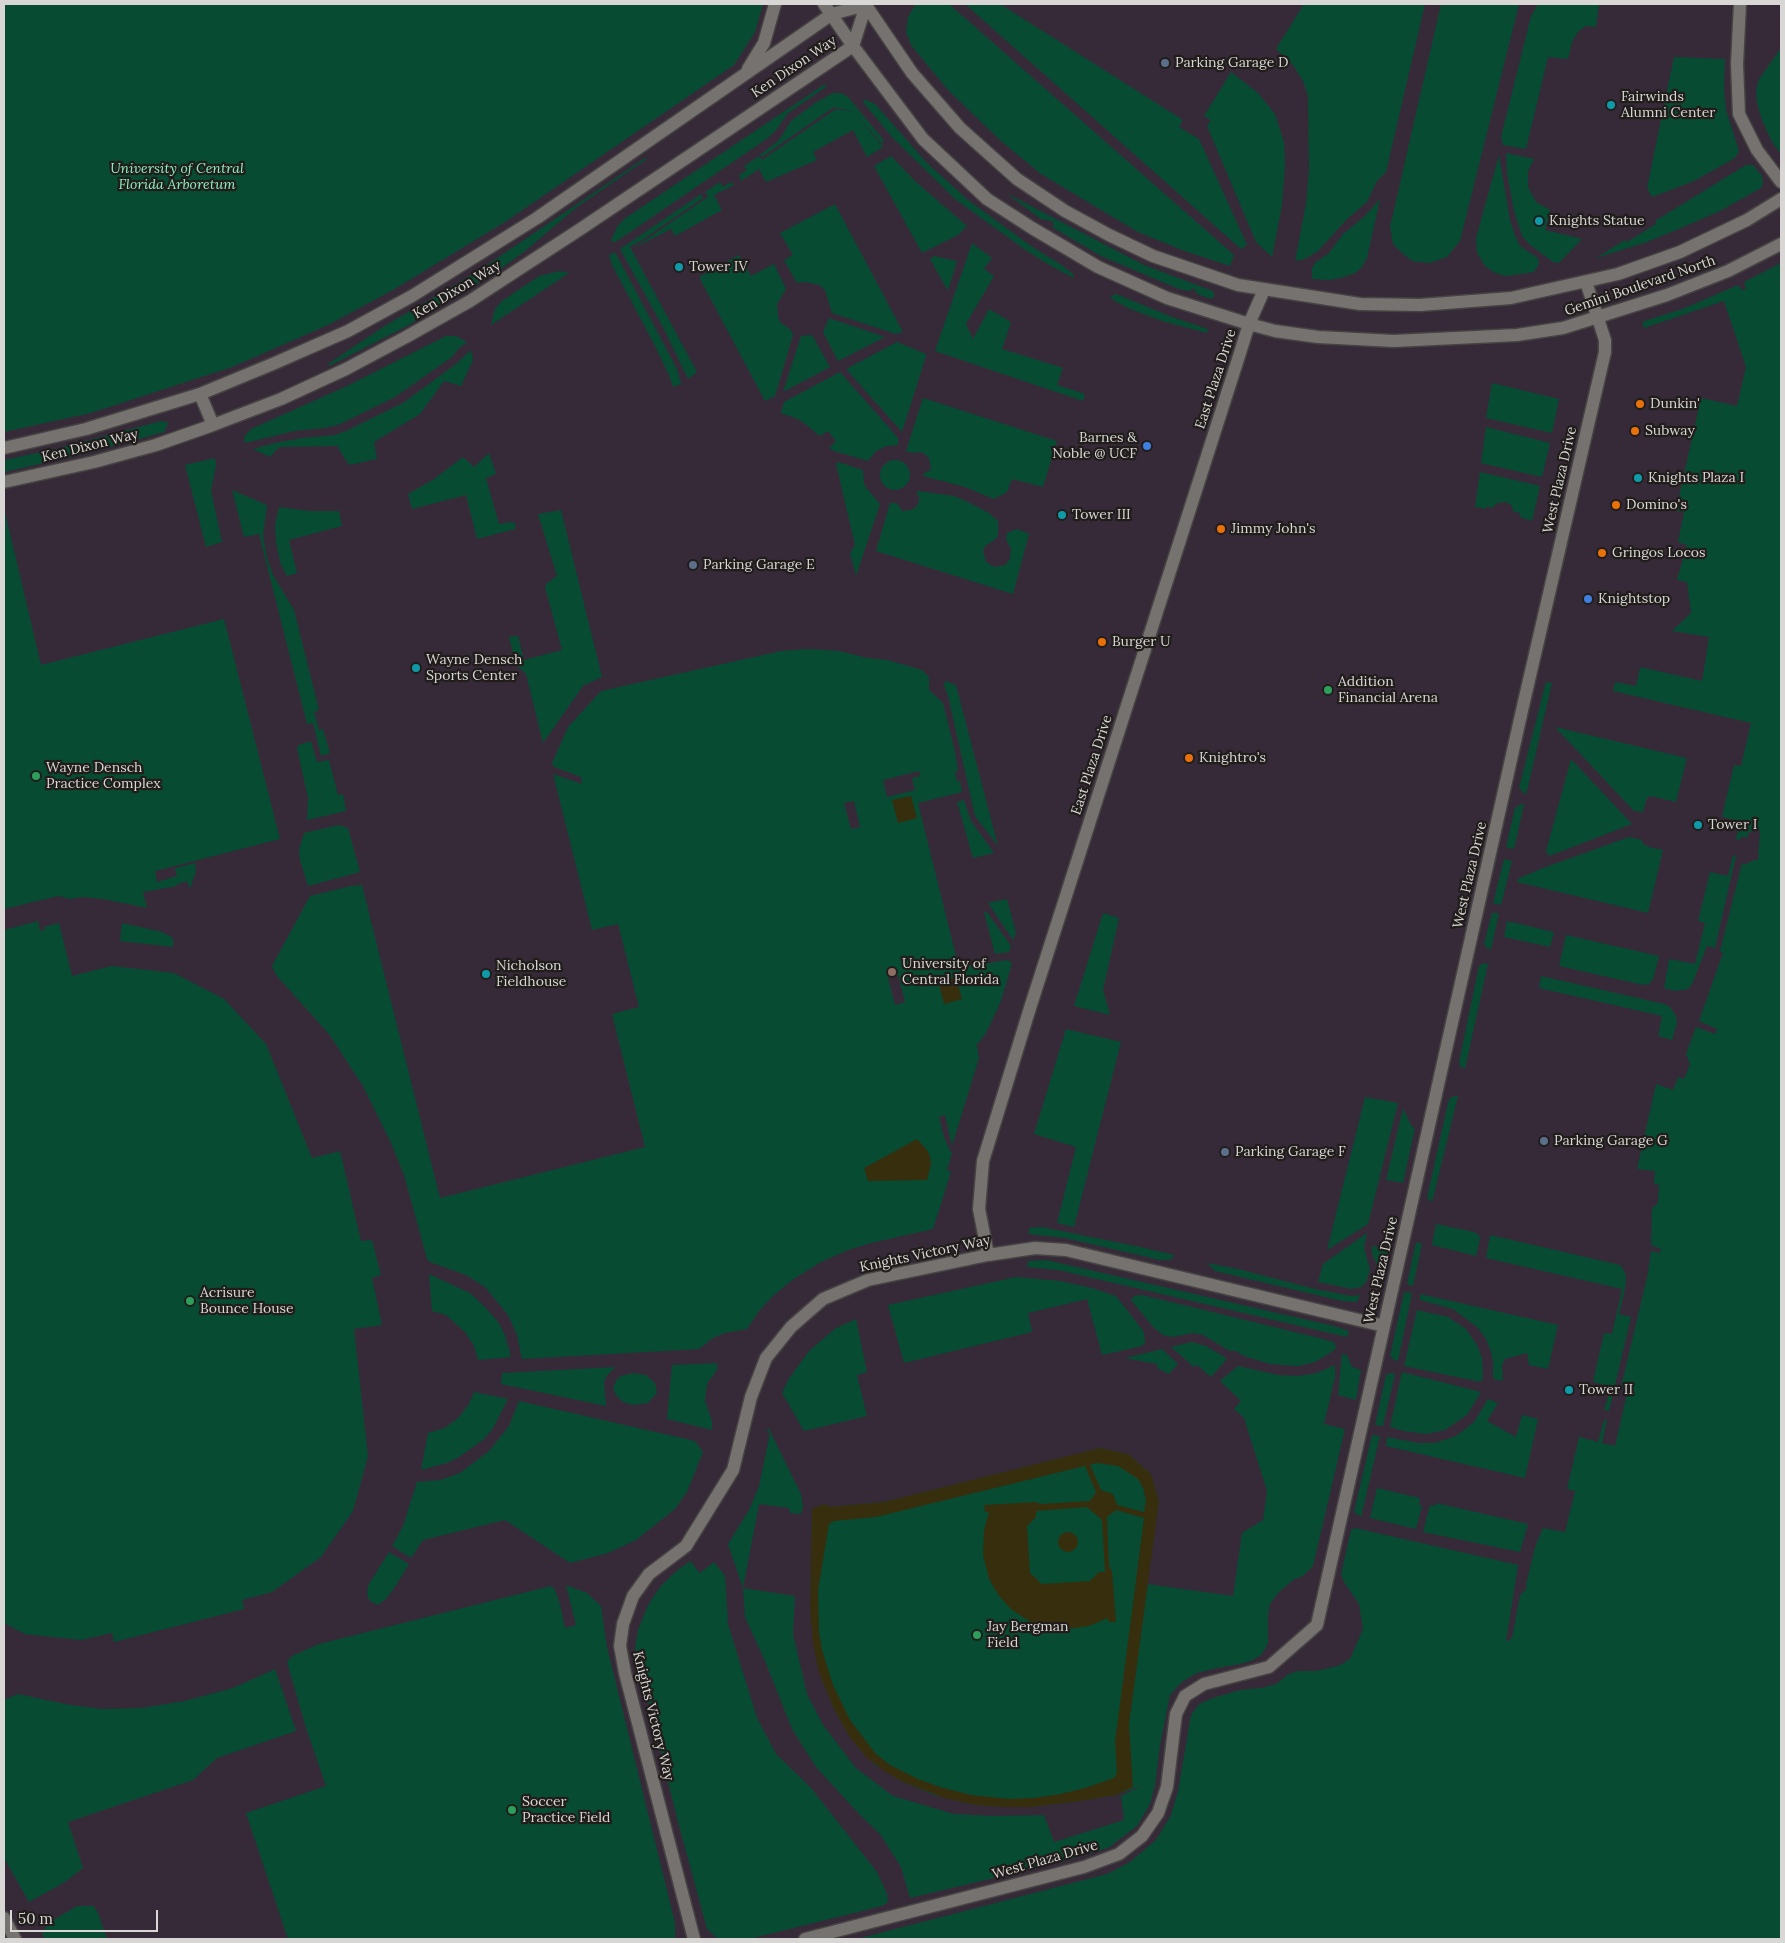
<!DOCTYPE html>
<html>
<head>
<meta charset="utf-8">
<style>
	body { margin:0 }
	#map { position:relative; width:1785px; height:1943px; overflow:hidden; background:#2a2725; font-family:Lora,serif }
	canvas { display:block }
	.frame { position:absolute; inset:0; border:5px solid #d9d7d6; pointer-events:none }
	.scale { position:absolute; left:10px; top:1910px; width:148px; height:22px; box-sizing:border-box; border:2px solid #d9d7d6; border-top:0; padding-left:6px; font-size:15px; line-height:18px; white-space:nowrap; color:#d9d7d6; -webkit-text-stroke:4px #201d1b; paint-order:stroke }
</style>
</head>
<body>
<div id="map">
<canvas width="1785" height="1943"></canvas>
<div class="frame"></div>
<div class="scale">50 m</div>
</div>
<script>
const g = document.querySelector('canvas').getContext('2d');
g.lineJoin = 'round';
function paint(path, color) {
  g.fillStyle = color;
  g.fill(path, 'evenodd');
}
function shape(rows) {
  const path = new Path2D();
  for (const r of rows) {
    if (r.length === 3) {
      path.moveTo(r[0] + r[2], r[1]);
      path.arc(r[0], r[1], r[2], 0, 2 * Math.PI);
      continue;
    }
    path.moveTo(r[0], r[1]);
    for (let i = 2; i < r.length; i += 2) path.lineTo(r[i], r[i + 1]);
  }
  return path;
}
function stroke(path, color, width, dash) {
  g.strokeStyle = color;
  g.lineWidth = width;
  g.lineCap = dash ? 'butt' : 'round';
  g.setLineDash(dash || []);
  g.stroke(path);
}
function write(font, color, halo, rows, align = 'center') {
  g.font = font + ' Lora,serif';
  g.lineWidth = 4.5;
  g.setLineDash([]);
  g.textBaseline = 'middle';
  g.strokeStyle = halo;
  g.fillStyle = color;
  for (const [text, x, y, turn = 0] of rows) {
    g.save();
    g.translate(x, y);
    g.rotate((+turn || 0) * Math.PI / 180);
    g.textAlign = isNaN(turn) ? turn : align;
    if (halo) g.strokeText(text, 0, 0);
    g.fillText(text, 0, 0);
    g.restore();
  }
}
paint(shape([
	[4,4,1781,4,1781,1939,4,1939]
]), '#362a39');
paint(shape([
	[4,4,763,4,755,32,734,65,505,222,393,290,328,325,232,367,91,413,4,432],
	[916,4,949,4,1234,255,1230,266,1182,250,1138,232,1041,174,1001,141,948,90,911,45,906,32,908,17],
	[965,4,1000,4,1183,120,1179,127,1199,139,1247,245,1241,249],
	[1304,4,1425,4,1386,172,1377,181,1367,202,1347,219,1318,251,1305,259,1295,261,1306,204,1309,170,1308,96,1303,81,1293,65,1276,49],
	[1441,4,1519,4,1460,241,1447,257,1429,263,1412,261,1402,253,1393,244,1390,227],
	[1539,4,1599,4,1596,27,1585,26,1578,32,1572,42,1568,59,1548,57,1526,149,1503,145,1501,137,1531,16,1537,6],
	[1781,48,1781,154,1772,142,1762,120,1757,103,1756,91,1759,79],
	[1674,57,1725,59,1724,90,1726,110,1739,151,1735,158,1694,181,1652,197,1647,188],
	[1231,72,1258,93,1275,114,1284,142,1285,164,1282,205,1272,257,1256,242,1207,126,1211,120,1204,116],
	[825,84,826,87,788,113,776,130,768,138,620,239,613,243,611,240,617,227,624,219],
	[833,93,841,93,848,97,883,139,883,145,855,113,883,147,867,157,853,130,813,152,817,160,766,182,759,169,741,181,739,175,747,170,744,166,759,156,762,160,836,109,854,112,834,107,762,157,760,155,779,140,791,121,815,103],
	[864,99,875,104,926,162,968,200,1031,246,1063,266,1073,274,1074,278,1051,266,1024,249,955,199,892,137,863,102],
	[1506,153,1534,159,1528,171,1528,187,1536,202,1550,210,1545,230,1582,239,1559,263,1553,262,1530,245,1522,236,1514,211,1507,174],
	[1499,155,1510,220,1515,235,1520,246,1538,258,1539,264,1534,272,1506,276,1495,273,1485,266,1477,253,1476,238],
	[891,156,916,182,967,226,958,235,922,253,874,166],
	[645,158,647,159,577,207,525,251,499,270,407,326,329,366,328,364,383,327,475,273],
	[1746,165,1753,165,1762,176,1763,183,1761,188,1720,211,1681,228,1647,242,1596,258,1625,240,1627,242,1656,224,1655,221],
	[720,182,723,187,731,182,734,185,714,195,722,210,675,236,671,229,634,248,708,197,705,192],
	[1006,193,1144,265,1210,290,1214,292,1214,297,1211,299,1197,294,1194,288,1189,291,1179,289,1101,256,1052,227,1054,225,1052,221,1041,219],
	[701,194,703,198,642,240,630,247,697,372,688,379,664,329,620,249],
	[1380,199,1367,258,1362,267,1355,273,1344,277,1330,280,1312,279,1312,268,1315,263,1329,253,1343,234,1364,217],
	[835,204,903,332,896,334,832,313,825,290,819,285,805,282,797,283,784,260,793,255,780,233],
	[972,243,992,258,984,269,994,276,966,324,973,339,989,309,1011,322,1002,349,1063,368,1057,385,1085,394,1083,401,935,351],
	[615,252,677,369,681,384,673,387,669,375,654,344,612,265,609,255],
	[739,255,751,276,774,264,786,289,777,304,778,316,780,322,791,330,793,335,775,396,765,401,699,277],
	[934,256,957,261,948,291,930,259],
	[1781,263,1781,1939,857,1939,1107,1874,1130,1862,1156,1840,1171,1815,1178,1791,1191,1715,1199,1704,1213,1698,1240,1690,1262,1688,1276,1684,1289,1674,1298,1671,1316,1671,1338,1666,1350,1659,1363,1629,1359,1604,1344,1582,1341,1574,1351,1530,1355,1528,1518,1565,1506,1642,1512,1638,1520,1595,1527,1588,1526,1585,1535,1547,1543,1528,1565,1532,1575,1491,1567,1489,1579,1437,1598,1442,1604,1420,1607,1420,1602,1443,1615,1446,1628,1389,1621,1387,1648,1273,1651,1251,1660,1253,1661,1249,1651,1245,1652,1208,1658,1203,1659,1185,1654,1184,1655,1171,1637,1169,1656,1084,1673,1090,1678,1077,1684,1079,1690,1064,1686,1054,1696,1027,1715,1034,1717,1029,1699,1021,1723,953,1720,951,1742,863,1744,865,1754,860,1758,860,1760,830,1752,831,1748,833,1748,837,1740,837,1740,841,1736,839,1740,821,1722,817,1734,765,1741,766,1751,723,1613,691,1615,682,1636,686,1640,667,1702,681,1709,637,1672,631,1691,613,1687,582,1677,580,1687,545,1678,542,1684,513,1676,510,1701,398,1737,406,1746,367,1724,301,1644,328,1642,322,1685,308,1738,285,1742,290,1746,289,1744,282],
	[559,271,569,273,491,325,495,309,502,301,539,276],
	[1116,294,1172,317,1208,329,1207,333,1162,321,1128,308,1115,301,1110,297],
	[829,318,885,337,838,361,823,332],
	[812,335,830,367,783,392,801,336],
	[446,336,456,336,467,342,459,348,452,357,395,397,338,425,324,428,294,431,245,443,244,437,251,429,347,386],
	[897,342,926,354,926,356,902,432,846,369],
	[471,350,473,360,461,386,444,381,420,414,374,442,377,459,349,465,337,446,279,447,270,457,253,449,275,443,302,438,335,435,346,431,403,403,456,364],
	[840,372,898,438,898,445,887,446,876,451,868,461,834,451,829,448,836,441,828,431,820,436,800,420,781,413,784,402],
	[1492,383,1559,399,1552,433,1486,418],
	[923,398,1057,441,1043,487,1012,479,1007,492,994,499,965,487,923,476,924,473,931,470,929,458,922,452,912,453,906,451],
	[161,421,167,422,168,424,164,432,92,452,4,472,4,460,56,449],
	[1486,427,1550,443,1542,477,1481,463],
	[489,453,496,474,486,478,499,524,512,522,516,524,515,529,477,539,466,495,412,509,408,494,434,479,463,457,474,467],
	[215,458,216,465,211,491,222,542,206,547,185,465],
	[895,475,15],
	[838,462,863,470,864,484,868,490,880,504,856,576,850,553,855,545,836,464],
	[1480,472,1540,486,1532,521,1520,517,1519,512,1514,512,1511,505,1506,502,1497,503,1492,508,1487,506,1486,509,1475,507],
	[232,490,267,505,263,536,267,558,273,575,294,610,319,710,314,712,319,730,323,729,330,753,321,756,313,723,307,724,259,534,244,537],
	[918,491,954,496,968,502,989,513,998,521,998,535,996,539,985,546,983,551,986,562,995,567,1005,565,1010,559,1011,549,1006,539,1007,533,1017,529,1029,534,1013,594,876,551,890,503,897,503,902,511,911,510,916,507,919,502,919,496,916,493],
	[279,507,310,511,339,511,342,526,289,540,297,573,287,576,281,565,276,543,275,525],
	[4,508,41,665,224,619,280,839,155,871,157,882,177,876,175,868,195,863,196,871,190,889,187,881,177,884,177,886,143,892,147,908,103,899,82,897,70,899,58,896,4,909],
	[561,510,602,677,583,686,543,743,526,674,516,665,509,637,518,636,524,660,562,650,545,587,546,584,557,576,538,514],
	[808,649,839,651,867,658,887,660,922,670,929,677,929,690,943,703,955,752,958,771,955,772,957,781,960,781,962,792,918,803,959,968,1007,960,1012,963,1001,1001,986,1033,977,1045,976,1040,979,1058,952,1146,945,1115,939,1117,944,1137,949,1149,952,1153,947,1170,951,1172,933,1229,871,1243,848,1250,821,1262,792,1280,773,1296,759,1311,747,1329,725,1333,713,1338,699,1349,522,1359,517,1335,508,1315,485,1287,466,1275,430,1262,427,1259,404,1175,391,1143,363,1086,329,1034,276,975,272,966,310,896,351,886,362,885,440,1198,645,1147,612,1014,639,1007,618,924,592,930,553,774,582,784,581,777,554,767,552,763,568,727,601,691,781,651],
	[919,771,920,776,912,778,915,790,887,797,883,780],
	[854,801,860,827,851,829,844,803],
	[898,975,905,1002,895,1005,888,978],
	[945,681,956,685,998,846,975,816,948,696,944,685],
	[1546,682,1552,683,1526,795,1519,788],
	[1555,727,1687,758,1676,802,1651,796,1647,798,1643,812,1634,811],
	[311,741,317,762,329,760,338,795,343,794,346,811,307,820,308,798,297,748,299,745],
	[1571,759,1632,824,1552,855,1548,855,1546,851],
	[964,800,971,821,994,853,973,858,957,802],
	[1521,804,1524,804,1514,849,1506,847,1515,808],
	[339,825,348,828,360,872,308,886,300,860,299,850,304,833],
	[1629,837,1642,840,1642,843,1649,847,1663,850,1648,913,1517,882,1519,878,1543,868],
	[1733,855,1736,856,1715,948,1707,946,1692,984,1688,989,1676,991,1667,989,1664,987,1665,983,1669,959,1695,964,1705,923,1698,921,1710,872,1728,876],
	[1504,859,1512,861,1501,905,1493,903],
	[1007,899,1016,933,1013,940,988,903],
	[984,912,987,912,1011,946,1009,952,995,954],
	[1103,913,1119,918,1103,990,1110,1015,1074,1006],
	[1492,913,1499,913,1491,949,1488,949,1484,944],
	[38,921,40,931,45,930,44,927,59,923,72,976,112,966,174,973,224,999,266,1044,312,1158,340,1151,361,1241,372,1240,381,1275,372,1278,382,1325,354,1329,368,1456,353,1511,321,1557,272,1592,242,1600,244,1609,114,1642,112,1633,81,1640,25,1634,4,1623,4,930],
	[1507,921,1554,932,1550,947,1504,937],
	[122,923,162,932,173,938,173,947,120,941],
	[1566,935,1659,956,1653,979,1649,984,1643,985,1559,966],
	[1484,963,1488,964,1465,1069,1460,1066,1459,1062,1479,966],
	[1541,976,1664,1004,1670,1007,1676,1016,1677,1023,1672,1040,1658,1036,1662,1016,1539,988],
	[1066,1029,1121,1042,1074,1227,1057,1223,1076,1147,1034,1134],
	[1455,1096,1458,1096,1432,1202,1427,1198,1448,1103,1450,1098],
	[1365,1097,1398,1103,1368,1224,1327,1250],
	[1403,1108,1412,1127,1415,1128,1403,1183,1386,1180],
	[1436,1224,1474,1232,1479,1235,1480,1239,1476,1256,1432,1245],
	[1042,1227,1140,1247,1174,1255,1173,1258,1169,1260,1160,1260,1065,1238,1029,1234,1029,1228],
	[1367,1233,1364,1248,1370,1270,1366,1282,1361,1287,1352,1289,1318,1282,1323,1264],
	[1490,1235,1620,1265,1624,1271,1626,1277,1625,1289,1619,1314,1631,1317,1609,1411,1604,1410,1611,1387,1593,1382,1604,1333,1612,1334,1622,1289,1486,1258],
	[1416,1242,1422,1244,1413,1286,1407,1284],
	[1372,1246,1388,1249,1380,1278,1377,1274,1377,1265,1372,1254],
	[1046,1260,1334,1326,1349,1331,1347,1337,1058,1270,1027,1267,1028,1261],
	[1207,1263,1238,1269,1315,1289,1351,1296,1360,1295,1357,1302,1342,1301,1215,1271],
	[429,1274,470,1293,486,1308,498,1322,505,1335,511,1357,478,1360,474,1346,465,1332,446,1315,432,1311],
	[1016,1277,1060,1281,1092,1288,1116,1296,1144,1332,1145,1343,1142,1346,1102,1355,1087,1299,1028,1313,1032,1332,904,1363,888,1305],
	[1404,1292,1412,1293,1398,1361,1394,1360,1390,1356],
	[1420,1294,1558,1325,1548,1369,1529,1365,1527,1353,1505,1359,1502,1365,1503,1381,1493,1379,1493,1362,1491,1352,1486,1339,1478,1328,1453,1309,1420,1300],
	[1142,1295,1319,1338,1334,1342,1336,1348,1333,1351,1315,1362,1298,1366,1270,1364,1244,1356,1236,1351,1230,1351,1203,1335,1193,1333,1172,1337,1163,1335,1154,1328,1131,1300,1134,1296],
	[1417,1310,1448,1317,1466,1329,1477,1345,1482,1358,1483,1377,1481,1382,1404,1366],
	[856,1319,867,1372,857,1375,867,1416,804,1431,782,1393,788,1380,809,1351,836,1328],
	[1192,1342,1206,1346,1226,1358,1226,1360,1211,1377,1197,1365,1194,1367,1171,1347],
	[1162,1349,1178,1364,1169,1374,1157,1368,1157,1364,1125,1358],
	[1342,1354,1347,1355,1352,1367,1361,1370,1356,1400,1338,1395],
	[717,1363,717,1370,708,1382,706,1390,705,1401,712,1421,712,1430,667,1419,672,1365],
	[1335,1365,1335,1377,1324,1424,1345,1429,1313,1566,1303,1576,1293,1580,1279,1592,1270,1604,1268,1616,1268,1644,1261,1655,1253,1660,1240,1664,1217,1668,1197,1673,1182,1682,1170,1695,1160,1745,1155,1785,1150,1804,1137,1826,1108,1848,1061,1862,910,1898,901,1867,880,1834,860,1815,816,1767,792,1729,765,1661,745,1617,743,1588,728,1544,749,1510,759,1486,770,1433,767,1432,768,1427,801,1494,803,1506,801,1514,790,1513,789,1508,759,1504,743,1588,795,1596,793,1634,807,1694,823,1725,856,1768,893,1796,954,1814,995,1816,1044,1815,1054,1842,1124,1820,1121,1796,1143,1785,1116,1795,1081,1801,1030,1807,1002,1807,976,1805,934,1795,903,1782,874,1764,849,1736,834,1709,824,1685,816,1659,810,1610,812,1508,826,1504,829,1507,884,1502,1100,1448,1128,1454,1151,1474,1159,1501,1147,1584,1233,1596,1242,1533,1263,1520,1267,1491,1244,1418,1234,1409,1241,1401,1220,1381,1238,1366,1278,1375,1298,1376,1317,1373],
	[616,1367,608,1374,604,1381,606,1406,501,1384,502,1373],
	[1402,1372,1481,1392,1467,1415,1445,1430,1426,1434,1404,1431,1390,1427],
	[633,1373,646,1375,655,1383,657,1393,648,1403,633,1405,623,1402,615,1394,613,1387,617,1379,621,1376],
	[1391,1373,1395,1374,1383,1426,1375,1425,1386,1375],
	[474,1392,508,1399,492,1430,483,1440,459,1457,447,1463,421,1470,428,1433,445,1428,459,1417,469,1404],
	[1488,1399,1498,1403,1487,1421,1516,1437,1522,1415,1538,1419,1525,1478,1386,1446,1387,1437,1418,1443,1435,1443,1456,1436,1474,1422],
	[519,1401,695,1441,703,1452,687,1492,675,1509,636,1540,608,1553,570,1563,505,1520,423,1540,411,1558,392,1546,403,1526,417,1482,440,1480,460,1473,489,1451,509,1426],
	[1372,1435,1380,1436,1361,1517,1354,1512],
	[1377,1488,1420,1498,1419,1504,1422,1506,1416,1529,1370,1518],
	[1436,1503,1528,1524,1520,1552,1423,1532,1430,1505,1435,1506],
	[389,1552,409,1564,395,1587,386,1599,378,1605,373,1603,368,1598,367,1591,369,1584],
	[690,1561,700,1573,714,1562,725,1576,728,1624,757,1718,776,1754,811,1788,877,1872,887,1894,888,1902,882,1906,749,1939,718,1939,707,1929,677,1818,635,1648,638,1630,648,1605,660,1587,674,1573],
	[566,1585,587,1593,601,1606,607,1647,675,1923,675,1939,288,1939,246,1813,326,1786,306,1728,287,1662,292,1656,319,1644,551,1586,555,1590,560,1604,565,1628,576,1625],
	[275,1669,296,1731,217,1758,193,1780,68,1822,83,1868,65,1882,29,1902,4,1858,4,1700,18,1694,70,1705,102,1709,142,1708,185,1701,233,1688],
	[77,1906,94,1906,98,1913,107,1939,45,1939,42,1933,50,1922]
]), '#074b33');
paint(shape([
	[911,796,917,818,898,823,892,800],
	[956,977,962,999,944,1004,938,981],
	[917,1139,927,1150,930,1156,931,1164,927,1180,868,1181,864,1168],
	[1100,1448,1128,1454,1151,1474,1159,1501,1129,1724,1133,1787,1116,1795,1081,1801,1030,1807,1002,1807,976,1805,944,1798,903,1782,884,1771,866,1757,849,1736,834,1709,819,1673,813,1644,810,1610,812,1508,826,1504,829,1507,884,1502],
	[1097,1463,1118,1466,1138,1479,1143,1488,1146,1500,1144,1512,1117,1505,1113,1494,1101,1490,1090,1465],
	[1085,1466,1096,1492,1090,1501,1040,1504,1036,1502,984,1505,985,1512,989,1512,984,1530,983,1555,989,1579,999,1596,1012,1610,1029,1621,1054,1629,1068,1629,1089,1626,1108,1618,1109,1622,1116,1622,1112,1571,1109,1566,1107,1517,1116,1510,1144,1518,1119,1711,1115,1741,1117,1773,1114,1778,1085,1788,1060,1794,1034,1798,1009,1799,971,1795,940,1787,918,1779,890,1765,875,1753,850,1720,833,1685,822,1650,819,1632,818,1590,829,1524,834,1521,876,1517],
	[1087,1507,1102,1520,1105,1572,1099,1572,1090,1581,1042,1584,1030,1573,1027,1526,1036,1517,1036,1511],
	[1068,1542,10]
]), '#372e0e');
const minor = shape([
	[824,4,853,46,923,139,987,199,1032,228,1098,267,1167,298,1249,324,1275,331,1318,337,1394,341,1517,335,1563,328,1667,295,1728,271,1781,244],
	[865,4,912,73,960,128,1017,179,1065,211,1109,235,1153,256,1238,285,1360,304,1420,305,1511,298,1618,274,1680,252,1747,220,1781,199],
	[1740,4,1737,64,1739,114,1757,150,1781,182],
	[748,69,764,43,775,4],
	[200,394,213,425],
	[4,448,86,429,200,394,275,363,348,331,412,296,537,218,832,14,866,5],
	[4,482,94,462,156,445,213,425,281,399,346,369,406,337,470,301,579,230,853,46,866,5],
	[988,1255,979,1209,983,1161,1030,1008,1240,353,1249,324,1264,290],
	[4,1918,15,1939],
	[694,1939,625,1673,620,1646,623,1624,633,1596,649,1574,686,1546,733,1470,751,1397,766,1358,791,1327,823,1299,868,1280,988,1255,1035,1248,1066,1250,1384,1326],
	[805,1939,1084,1867,1119,1854,1142,1836,1158,1813,1167,1787,1176,1714,1185,1696,1204,1684,1269,1667,1317,1625,1523,706,1605,352,1605,340,1586,282]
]);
stroke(minor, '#464442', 15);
stroke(minor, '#767270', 12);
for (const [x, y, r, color] of [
	[1165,63,5,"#5c6f8a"],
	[1611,105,5,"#0f9aa8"],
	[1539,221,5,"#0f9aa8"],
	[679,267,5,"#0f9aa8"],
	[1640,404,5,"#e8710a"],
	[1635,431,5,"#e8710a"],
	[1147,446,5,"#3f7fe0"],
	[1638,478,5,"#0f9aa8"],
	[1616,505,5,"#e8710a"],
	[1062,515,5,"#0f9aa8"],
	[1221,529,5,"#e8710a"],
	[1602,553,5,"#e8710a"],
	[693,565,5,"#5c6f8a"],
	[1588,599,5,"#3f7fe0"],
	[1102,642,5,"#e8710a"],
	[416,668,5,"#0f9aa8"],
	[1328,690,5,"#2e9e5b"],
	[1189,758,5,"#e8710a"],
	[36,776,5,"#2e9e5b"],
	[1698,825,5,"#0f9aa8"],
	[892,972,5,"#8d6e63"],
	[486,974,5,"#0f9aa8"],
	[1544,1141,5,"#5c6f8a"],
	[1225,1152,5,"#5c6f8a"],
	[190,1301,5,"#2e9e5b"],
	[1569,1390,5,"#0f9aa8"],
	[977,1635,5,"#2e9e5b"],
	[512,1810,5,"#2e9e5b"]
]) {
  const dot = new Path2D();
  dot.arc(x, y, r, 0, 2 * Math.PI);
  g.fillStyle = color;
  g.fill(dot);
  stroke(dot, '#201d1b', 2);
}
write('14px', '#d9d7d6', '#201d1b', [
	["Parking Garage D",1175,63],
	["Fairwinds",1621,97],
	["Alumni Center",1621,113],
	["Knights Statue",1549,221],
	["Tower IV",689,267],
	["Dunkin'",1650,404],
	["Subway",1645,431],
	["Barnes &",1137,438,"right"],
	["Noble @ UCF",1137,454,"right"],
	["Knights Plaza I",1648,478],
	["Domino's",1626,505],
	["Tower III",1072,515],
	["Jimmy John's",1231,529],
	["Gringos Locos",1612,553],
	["Parking Garage E",703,565],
	["Knightstop",1598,599],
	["Burger U",1112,642],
	["Wayne Densch",426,660],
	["Sports Center",426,676],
	["Addition",1338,682],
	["Financial Arena",1338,698],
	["Knightro's",1199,758],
	["Wayne Densch",46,768],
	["Practice Complex",46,784],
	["Tower I",1708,825],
	["University of",902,964],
	["Central Florida",902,980],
	["Nicholson",496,966],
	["Fieldhouse",496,982],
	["Parking Garage G",1554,1141],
	["Parking Garage F",1235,1152],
	["Acrisure",200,1293],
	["Bounce House",200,1309],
	["Tower II",1579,1390],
	["Jay Bergman",987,1627],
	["Field",987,1643],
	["Soccer",522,1802],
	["Practice Field",522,1818]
], 'left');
write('14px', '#d9d7d6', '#201d1b', [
	["Ken Dixon Way",794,67,-34],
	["Gemini Boulevard North",1640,286,-19],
	["Ken Dixon Way",457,290,-31],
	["East Plaza Drive",1216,379,-72],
	["Ken Dixon Way",90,446,-14],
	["West Plaza Drive",1560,480,-77],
	["East Plaza Drive",1092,765,-72],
	["West Plaza Drive",1470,875,-77],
	["Knights Victory Way",925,1254,-12],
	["West Plaza Drive",1381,1270,-77],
	["Knights Victory Way",653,1716,76],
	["West Plaza Drive",1045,1860,-16]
]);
write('italic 14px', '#8dedc1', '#201d1b', [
	["University of Central",177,169],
	["Florida Arboretum",177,185]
]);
</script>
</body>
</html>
